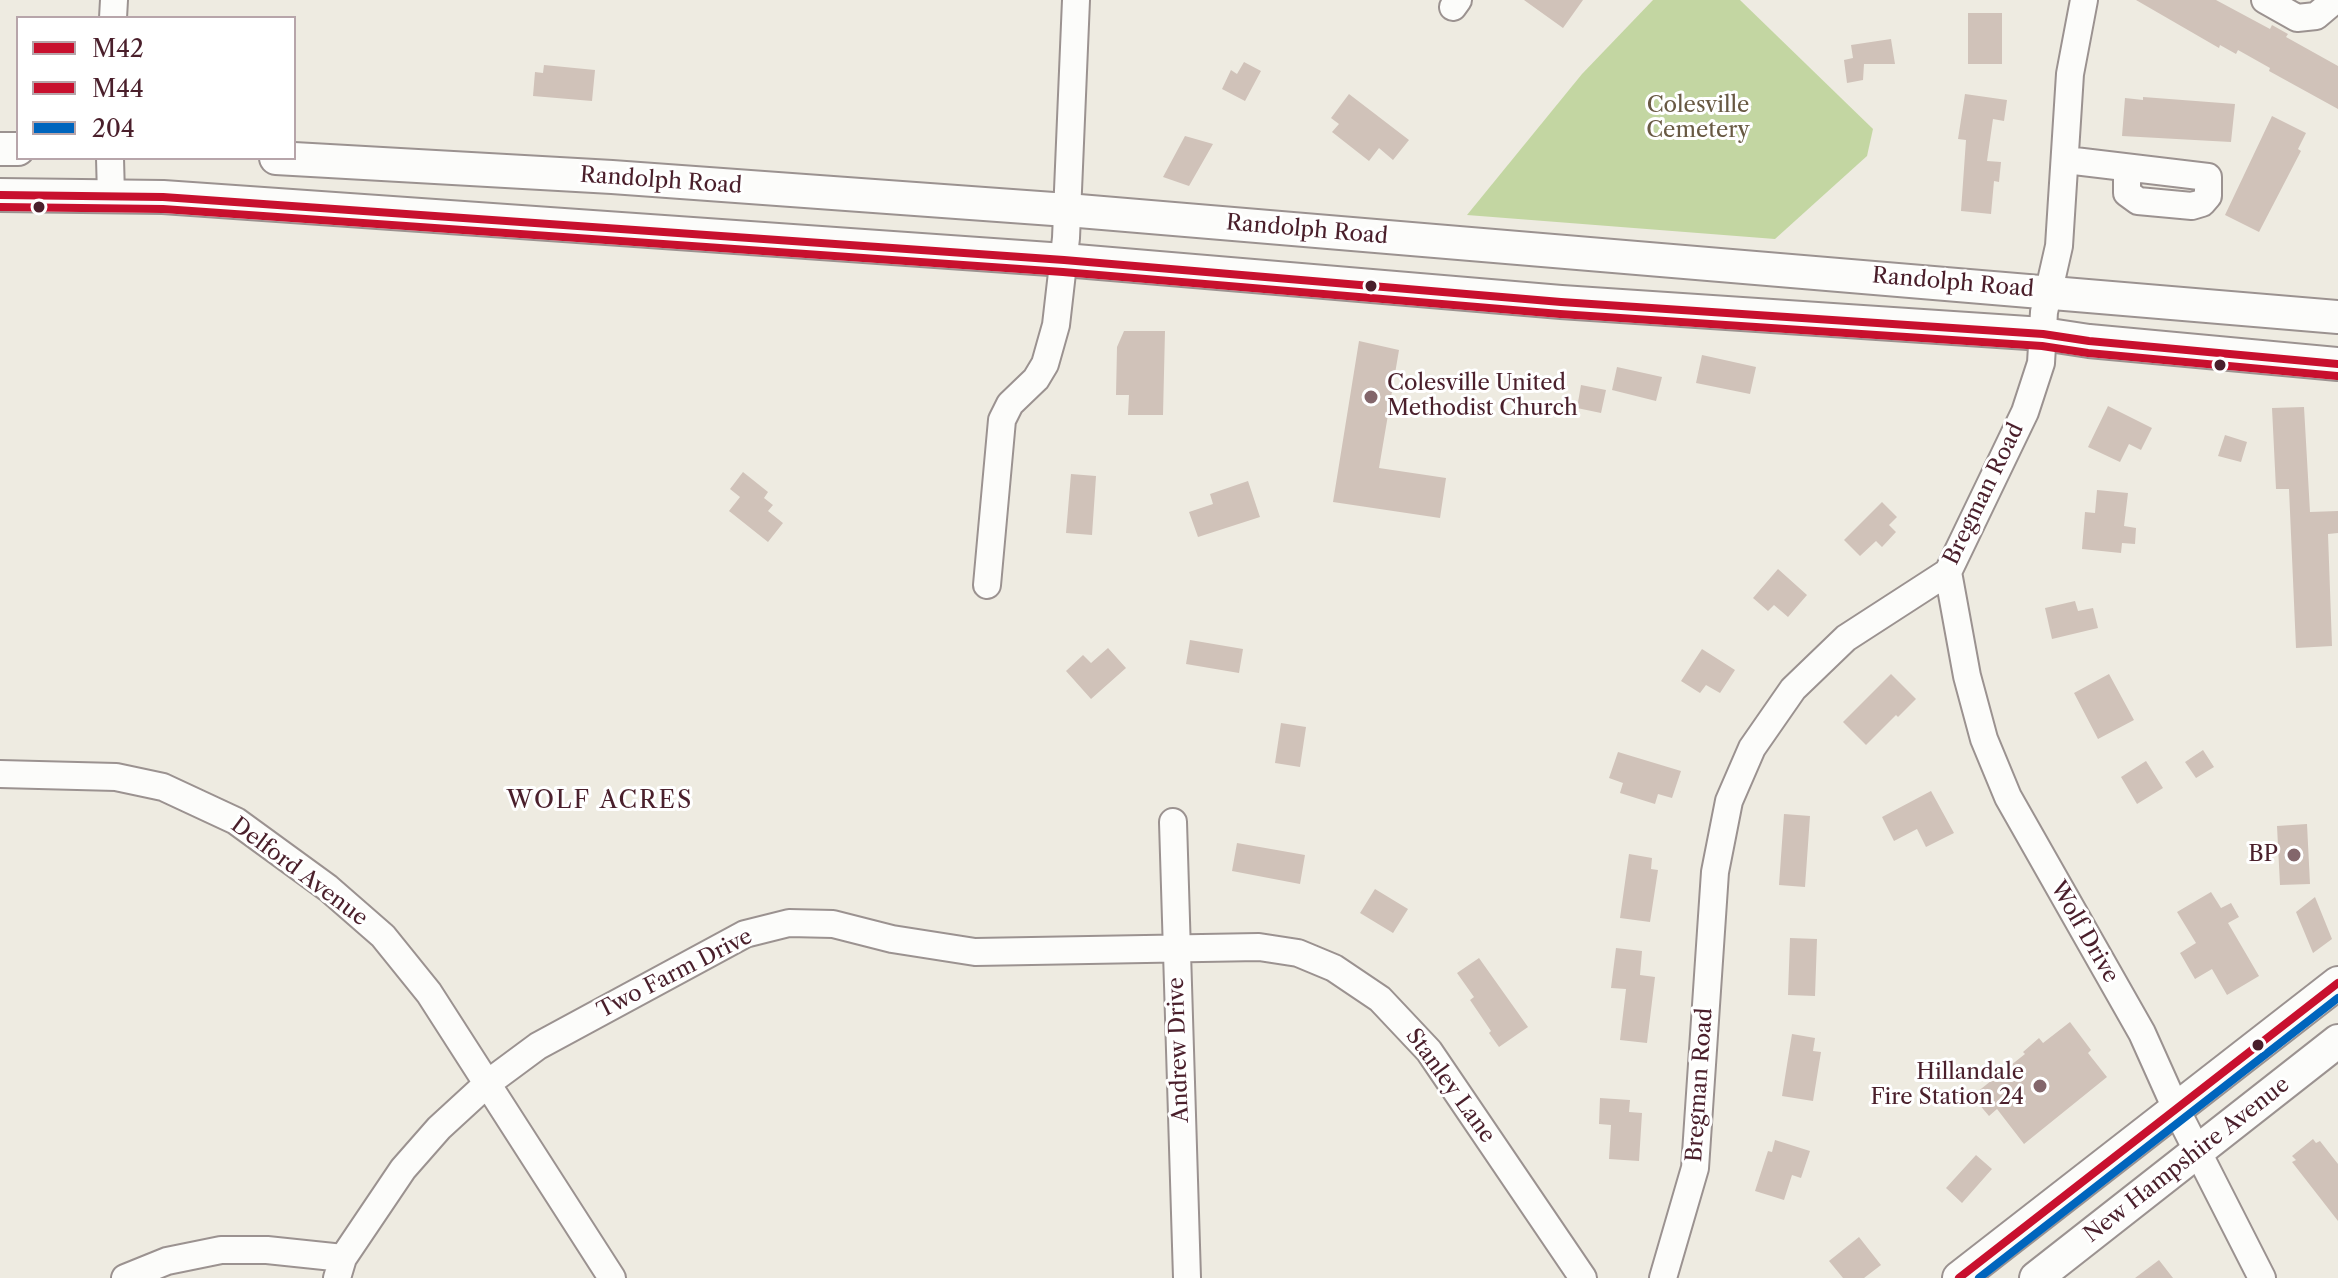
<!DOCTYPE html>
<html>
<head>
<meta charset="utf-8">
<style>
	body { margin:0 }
	#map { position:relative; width:2338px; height:1278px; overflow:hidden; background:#eeebe1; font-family:"Libre Caslon Text",serif }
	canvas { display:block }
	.legend { position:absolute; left:16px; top:16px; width:280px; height:144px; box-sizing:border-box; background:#fff; border:2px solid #b7a5aa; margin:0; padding:10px 14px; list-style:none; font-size:24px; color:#4a1f2b }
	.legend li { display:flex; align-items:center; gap:16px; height:40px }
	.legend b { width:40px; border:2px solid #b7a5aa }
</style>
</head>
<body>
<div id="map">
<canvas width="2338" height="1278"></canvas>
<ul class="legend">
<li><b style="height:10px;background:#c8102e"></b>M42</li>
<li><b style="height:10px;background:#c8102e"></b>M44</li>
<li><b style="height:10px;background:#0065bd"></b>204</li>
</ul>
</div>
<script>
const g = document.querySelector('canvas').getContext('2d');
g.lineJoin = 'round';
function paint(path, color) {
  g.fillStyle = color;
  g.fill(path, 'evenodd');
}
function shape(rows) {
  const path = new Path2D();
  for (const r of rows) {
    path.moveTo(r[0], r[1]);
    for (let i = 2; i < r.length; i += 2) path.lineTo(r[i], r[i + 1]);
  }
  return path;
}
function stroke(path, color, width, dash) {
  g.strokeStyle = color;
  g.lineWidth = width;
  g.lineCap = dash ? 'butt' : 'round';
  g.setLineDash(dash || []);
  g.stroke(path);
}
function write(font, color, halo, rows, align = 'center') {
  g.font = font + ' "Libre Caslon Text",serif';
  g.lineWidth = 6;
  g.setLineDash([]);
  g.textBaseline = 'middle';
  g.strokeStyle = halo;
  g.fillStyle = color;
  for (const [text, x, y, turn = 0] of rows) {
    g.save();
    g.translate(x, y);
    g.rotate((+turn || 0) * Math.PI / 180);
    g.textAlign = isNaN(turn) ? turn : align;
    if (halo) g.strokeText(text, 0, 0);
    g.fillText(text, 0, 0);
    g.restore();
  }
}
paint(shape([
	[1653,0,1740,0,1873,129,1867,156,1775,239,1467,215,1582,74]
]), '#c3d6a2');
paint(shape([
	[1524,0,1583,0,1563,28],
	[2136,0,2216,0,2270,29,2272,25,2288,34,2286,37,2338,66,2338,109,2269,71,2270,68,2238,50,2236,54,2220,45,2219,48],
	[1968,13,2002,13,2002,64,1968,64],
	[1891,39,1895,64,1864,64,1863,80,1847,83,1844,60,1853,58,1851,45],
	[1244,62,1261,71,1245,101,1222,89,1231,70,1237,74],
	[544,65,595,70,592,101,533,96,535,72,543,73],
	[1349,94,1409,140,1393,160,1379,148,1369,161,1332,132,1339,124,1331,118],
	[1965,94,2007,100,2004,121,1993,119,1987,161,2001,162,1999,182,1994,181,1991,214,1961,211,1966,140,1958,139],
	[2143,97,2235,104,2231,142,2122,136,2125,98,2143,100],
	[2272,116,2306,133,2298,149,2301,151,2259,232,2225,215],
	[1185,136,1213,144,1189,186,1163,177],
	[1124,331,1165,331,1163,415,1128,415,1129,395,1116,395,1117,347],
	[1359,341,1399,350,1379,468,1446,478,1440,518,1333,502],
	[1702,355,1756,367,1750,394,1696,383],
	[1617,367,1662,377,1656,401,1612,390],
	[1581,385,1606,390,1601,413,1577,408],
	[2108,406,2152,428,2141,450,2129,444,2120,462,2088,447],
	[2304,407,2310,512,2338,511,2338,533,2328,534,2332,646,2296,648,2289,489,2276,489,2272,408],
	[2225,435,2247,442,2241,462,2218,456],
	[743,472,768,492,764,498,773,505,768,511,783,523,768,542,729,511,740,497,730,489],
	[1071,474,1096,476,1092,535,1066,533],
	[1248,481,1260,517,1198,537,1189,512,1213,504,1210,494],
	[2097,490,2128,493,2124,526,2136,528,2135,544,2122,543,2121,553,2082,549,2085,512,2095,513],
	[1882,502,1897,517,1889,525,1896,532,1882,547,1876,541,1860,556,1844,540],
	[1778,569,1807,595,1788,617,1774,605,1768,611,1753,598],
	[2075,601,2078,611,2093,608,2098,628,2052,639,2045,608],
	[1190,640,1243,649,1239,673,1186,664],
	[1108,648,1126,668,1091,699,1066,671,1083,655,1091,663],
	[1702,649,1735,670,1720,693,1706,685,1700,693,1681,681],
	[1891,674,1916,699,1898,717,1896,715,1866,745,1843,722],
	[2109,674,2134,720,2098,739,2074,693],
	[1281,723,1306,727,1300,767,1275,763],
	[2203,750,2214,767,2196,778,2185,762],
	[1618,752,1681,771,1672,798,1658,794,1655,804,1620,793,1623,783,1609,778],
	[2146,761,2163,788,2137,804,2121,777],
	[1931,791,1954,833,1926,847,1917,829,1894,841,1882,817],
	[1784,814,1810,816,1805,887,1779,885],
	[2307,824,2310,884,2280,885,2277,826],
	[1237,843,1305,855,1300,884,1232,871],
	[1629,854,1652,858,1651,869,1658,870,1650,922,1620,918],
	[1375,889,1408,909,1393,933,1360,913],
	[2211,892,2221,908,2231,903,2239,917,2228,923,2259,976,2227,995,2212,969,2195,979,2180,953,2196,943,2177,912],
	[2315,897,2332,939,2313,953,2296,912],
	[1790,938,1817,939,1815,996,1788,995],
	[1616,948,1642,951,1640,975,1655,977,1647,1043,1620,1040,1626,989,1611,988],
	[1479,958,1528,1027,1499,1047,1489,1033,1491,1031,1470,1000,1474,997,1457,973],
	[2070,1022,2091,1050,2088,1053,2107,1077,2024,1144,1997,1109,1989,1116,1972,1096,2025,1054,2023,1052,2039,1038,2043,1043],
	[1792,1034,1815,1038,1813,1051,1821,1052,1813,1101,1782,1096],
	[1600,1098,1630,1100,1629,1112,1642,1113,1639,1161,1609,1159,1611,1125,1599,1124],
	[2313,1139,2316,1143,2320,1141,2338,1164,2338,1221,2292,1162,2296,1160,2292,1156],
	[1775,1140,1810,1151,1801,1178,1792,1175,1784,1200,1755,1191,1768,1151,1772,1152],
	[1976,1155,1992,1169,1962,1203,1946,1188],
	[1859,1237,1881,1265,1864,1278,1843,1278,1829,1261],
	[2159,1260,2173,1278,2135,1278]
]), '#d0c2b9');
const minor = shape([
	[2265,0,2297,18,2316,16,2335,0],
	[1453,7,1458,0],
	[113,18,114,0],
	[110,158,111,196],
	[2066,160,2208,177,2208,196,2202,203,2192,206,2138,201,2127,193,2127,168],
	[1948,572,1967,676,1984,739,2008,797,2142,1033,2177,1111,2262,1278],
	[987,585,1002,420,1010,404,1036,379,1045,364,1056,325,1066,238,1076,0],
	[0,774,116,777,163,787,236,821,328,888,383,936,429,993,612,1278],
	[1173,822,1187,1278],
	[125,1278,167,1261,221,1250,267,1250,343,1258],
	[337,1278,343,1258,403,1169,439,1128,488,1083,538,1046,745,934,789,923,833,924,892,939,975,952,1259,947,1298,953,1334,968,1380,999,1429,1051,1583,1278],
	[1663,1278,1695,1168,1715,872,1729,801,1752,748,1793,689,1846,638,1948,572,2025,412,2041,363,2044,312,2059,246,2070,74,2084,0]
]);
const major = shape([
	[0,149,18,149],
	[276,158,612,177,1067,210,2338,317],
	[0,195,163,197,1064,260,1561,302,2043,334,2089,341,2338,364],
	[1959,1278,2338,983],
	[2036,1278,2338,1041]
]);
stroke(minor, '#9b9290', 30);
stroke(major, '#9b9290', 36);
stroke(minor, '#fcfcfa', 26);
stroke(major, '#fcfcfa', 32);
stroke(shape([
	[0,195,163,197,1064,260,1561,302,2043,334,2089,341,2338,364],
	[1959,1278,2338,983]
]), '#c8102e', 8);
stroke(shape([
	[0,207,163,209,1063,272,1560,314,2042,346,2088,353,2337,376]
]), '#c8102e', 8);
stroke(shape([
	[1979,1278,2338,998]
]), '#0065bd', 8);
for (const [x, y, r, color] of [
	[39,207,7,"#4a1f2b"],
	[1371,286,7,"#4a1f2b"],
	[2220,365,7,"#4a1f2b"],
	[1371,397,8,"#83666b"],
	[2294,855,8,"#83666b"],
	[2258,1045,7,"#4a1f2b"],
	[2040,1086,8,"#83666b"]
]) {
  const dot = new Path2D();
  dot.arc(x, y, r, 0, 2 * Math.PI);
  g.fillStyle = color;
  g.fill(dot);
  stroke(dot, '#fff', 3);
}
write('22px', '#685943', '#fff', [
	["Colesville",1698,106],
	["Cemetery",1698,131]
]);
write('22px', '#4a1f2b', '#fff', [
	["Randolph Road",661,181,4],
	["Randolph Road",1307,230,5],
	["Randolph Road",1953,283,5],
	["Bregman Road",1984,494,-64],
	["Delford Avenue",299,872,37],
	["Wolf Drive",2084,932,60],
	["Two Farm Drive",675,974,-27],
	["Andrew Drive",1179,1050,-92],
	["Bregman Road",1700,1085,-86],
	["Stanley Lane",1450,1086,54],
	["New Hampshire Avenue",2187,1160,-38]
]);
write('22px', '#4a1f2b', '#fff', [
	["Colesville United",1387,384,"left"],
	["Methodist Church",1387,409,"left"],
	["BP",2278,855],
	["Hillandale",2024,1073],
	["Fire Station 24",2024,1098]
], 'right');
g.letterSpacing = '2px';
write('24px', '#4a1f2b', '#fff', [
	["WOLF ACRES",600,801]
]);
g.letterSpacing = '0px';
</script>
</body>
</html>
